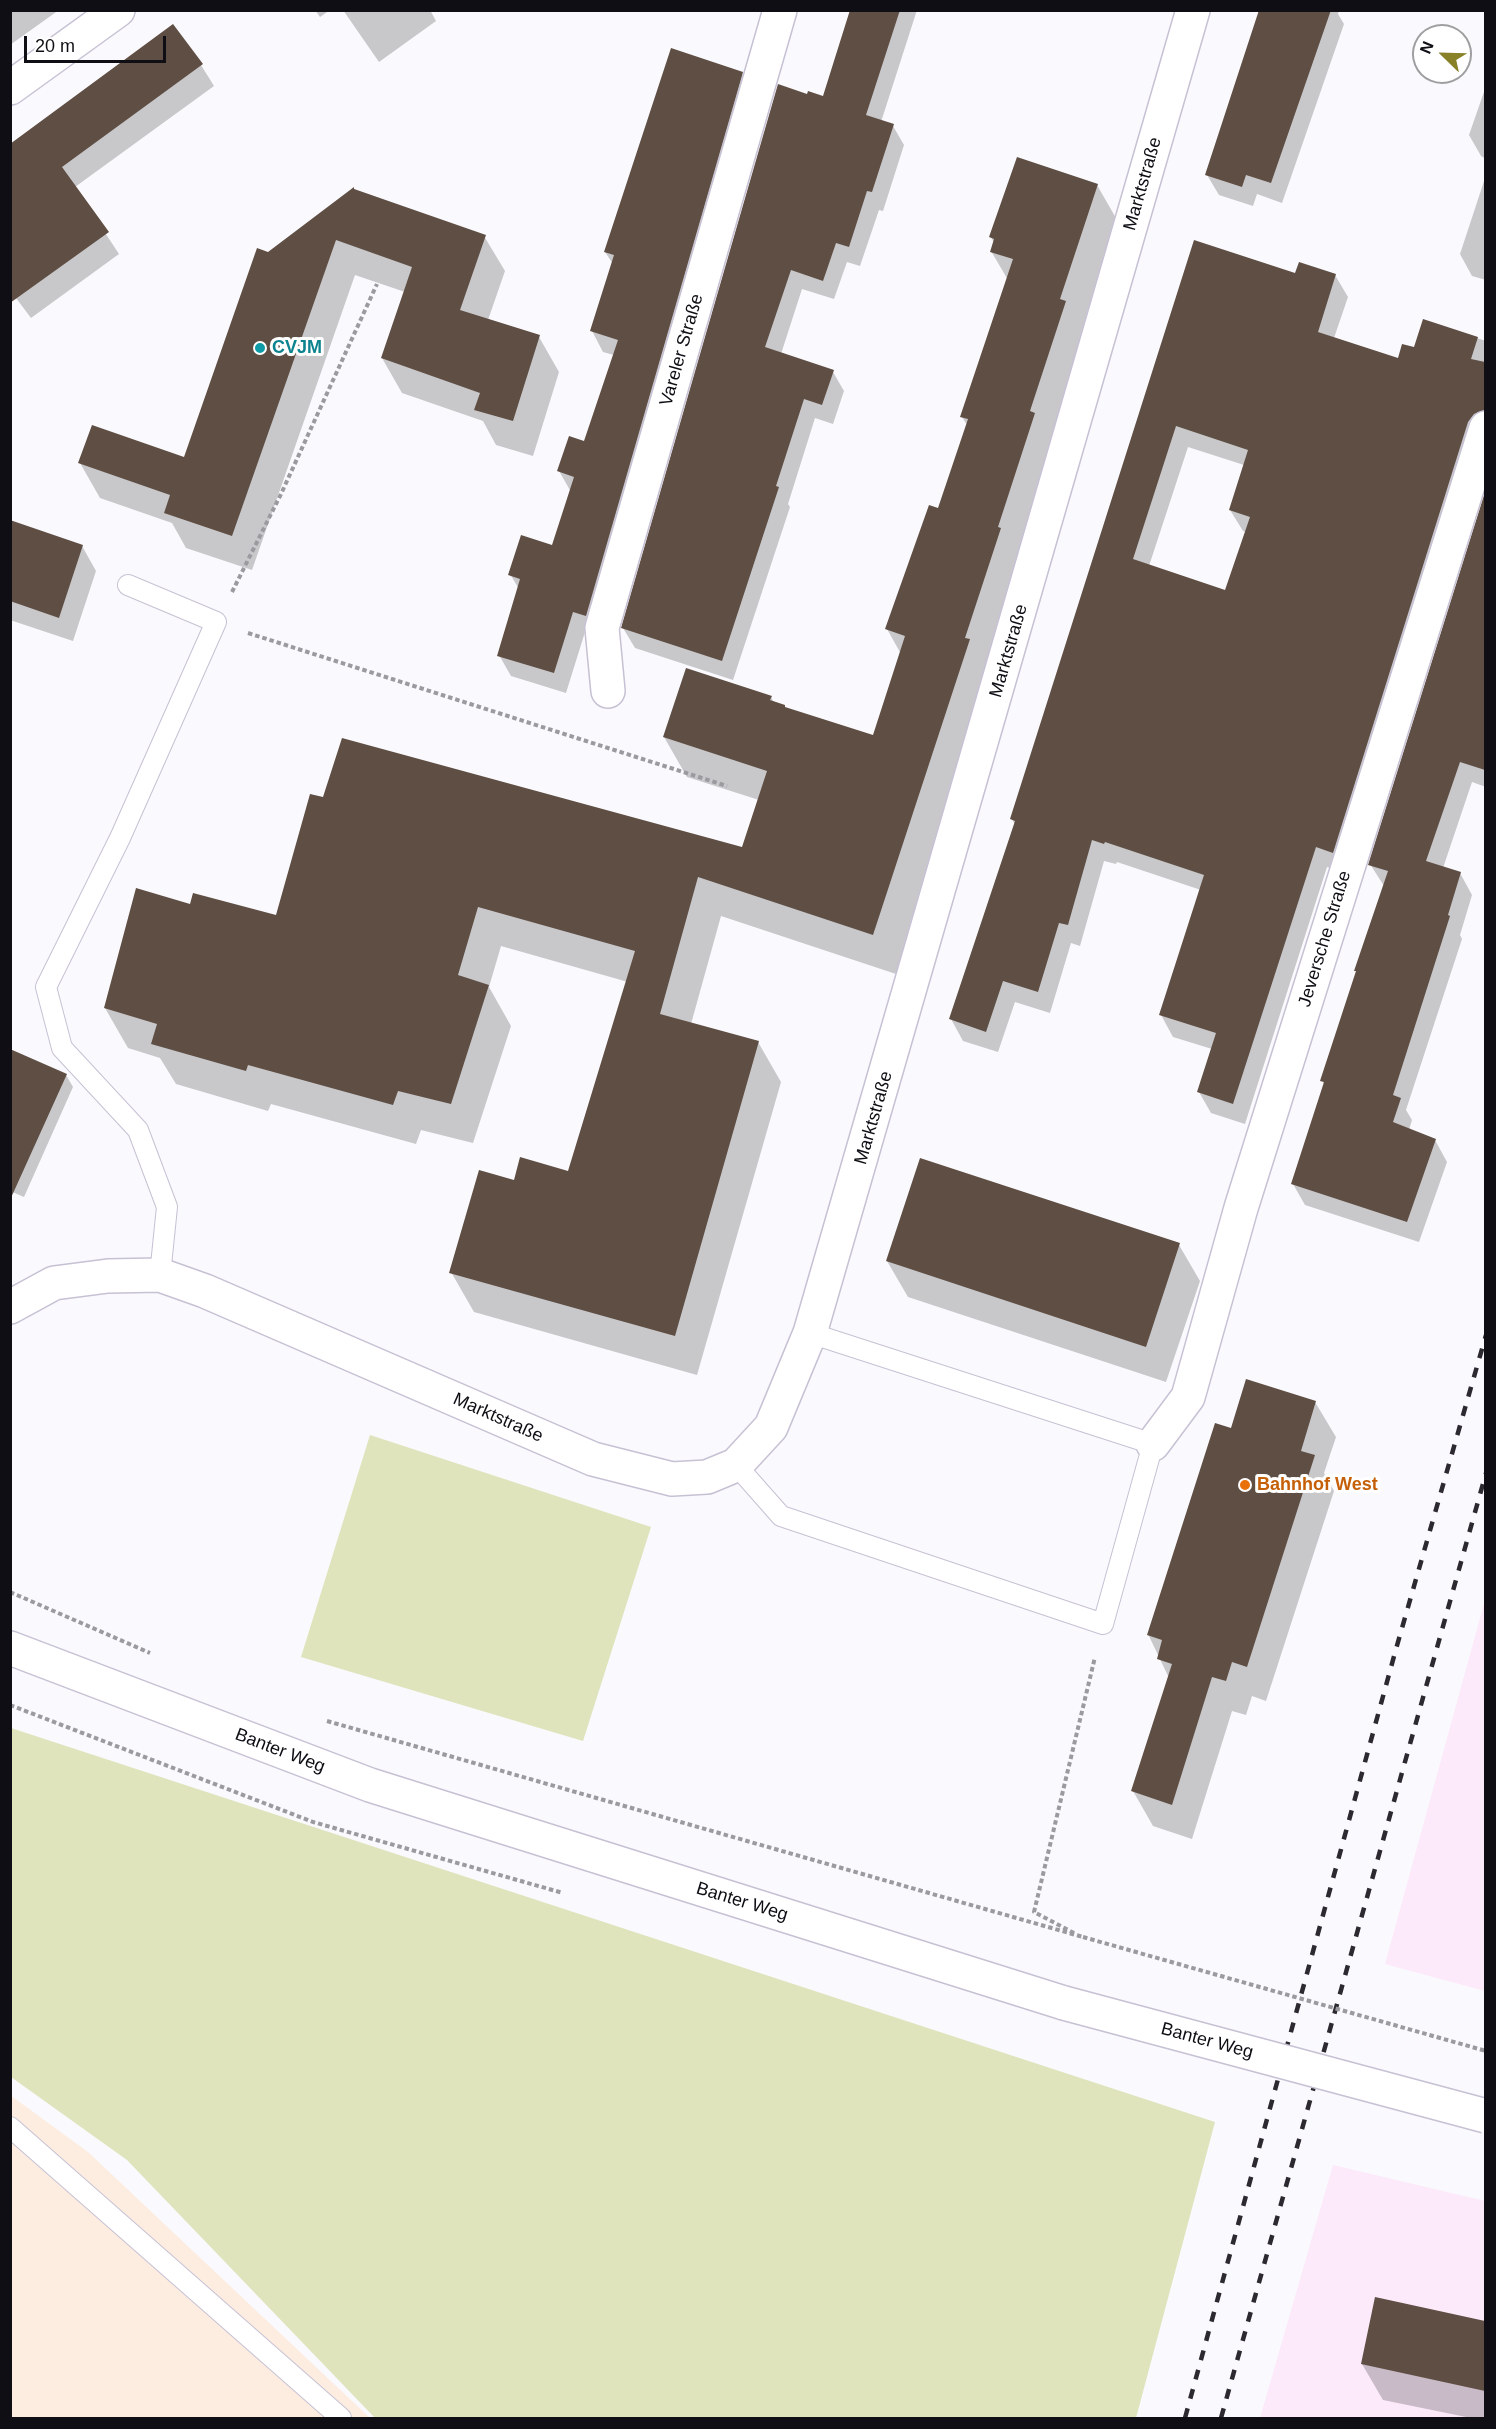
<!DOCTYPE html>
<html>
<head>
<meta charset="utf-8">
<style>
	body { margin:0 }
	#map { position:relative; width:1496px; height:2429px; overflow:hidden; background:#faf9fd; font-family:Arial,sans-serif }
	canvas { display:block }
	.frame { position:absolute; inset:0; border:12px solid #100e15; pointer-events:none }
	.north { position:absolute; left:1412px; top:24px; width:60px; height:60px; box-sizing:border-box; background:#fff; border:2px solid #9f9fa1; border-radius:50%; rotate:293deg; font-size:16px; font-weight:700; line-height:24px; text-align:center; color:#100e15 }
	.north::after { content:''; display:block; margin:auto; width:21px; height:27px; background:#888128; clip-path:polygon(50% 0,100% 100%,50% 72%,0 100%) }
	.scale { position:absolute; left:24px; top:36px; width:142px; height:27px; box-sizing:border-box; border:3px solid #100e15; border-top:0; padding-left:8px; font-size:18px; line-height:21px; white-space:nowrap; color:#100e15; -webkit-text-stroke:4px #fff; paint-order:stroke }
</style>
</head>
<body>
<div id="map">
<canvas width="1496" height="2429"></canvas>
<div class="frame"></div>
<div class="north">N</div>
<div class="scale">20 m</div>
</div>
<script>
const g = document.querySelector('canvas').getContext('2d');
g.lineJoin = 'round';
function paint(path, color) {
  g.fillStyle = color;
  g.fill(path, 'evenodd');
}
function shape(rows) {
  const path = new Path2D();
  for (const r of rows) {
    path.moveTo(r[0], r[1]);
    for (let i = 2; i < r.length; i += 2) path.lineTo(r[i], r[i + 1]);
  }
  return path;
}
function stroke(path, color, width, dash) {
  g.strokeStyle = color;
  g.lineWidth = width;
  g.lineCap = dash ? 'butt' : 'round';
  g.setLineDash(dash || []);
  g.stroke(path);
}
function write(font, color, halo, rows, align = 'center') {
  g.font = font + ' Arial,sans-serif';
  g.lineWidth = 6;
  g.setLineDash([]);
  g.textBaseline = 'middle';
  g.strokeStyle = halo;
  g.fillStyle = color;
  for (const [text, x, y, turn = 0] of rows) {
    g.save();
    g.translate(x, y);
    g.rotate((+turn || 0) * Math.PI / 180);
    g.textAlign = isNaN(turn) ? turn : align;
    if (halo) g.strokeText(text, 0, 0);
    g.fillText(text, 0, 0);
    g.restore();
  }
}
paint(shape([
	[1485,1600,1485,1991,1385,1964],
	[1333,2165,1485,2201,1485,2418,1260,2418]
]), '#fce9fa');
paint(shape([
	[10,2095,88,2152,370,2418,11,2418]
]), '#fcede0');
paint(shape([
	[370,1435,651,1527,583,1741,301,1657],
	[11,1728,1215,2122,1136,2418,375,2418,127,2160,11,2077]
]), '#dfe4bc');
paint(shape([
	[10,10,59,10,10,45],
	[315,10,330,10,320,17],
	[343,10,430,10,436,21,379,62],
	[852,10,917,10,881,122,893,126,904,145,883,211,879,210,860,266,847,262,834,299,802,289,781,354,833,372,844,391,833,424,815,418,788,504,790,507,733,680,635,648,623,628,808,96,824,98],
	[1260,10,1339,10,1338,14,1344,24,1282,203,1257,194,1253,206,1219,195,1207,175],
	[201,65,214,86,75,187,119,254,31,318,10,290,10,145],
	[742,73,754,94,597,636,585,632,566,693,511,676,499,655,519,589,510,574,553,547,571,492,559,471,585,443,614,355,603,352,592,331,613,264,605,252],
	[1486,86,1486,159,1481,156,1469,135],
	[1486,175,1486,280,1472,276,1460,254],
	[1097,185,1120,225,992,681,896,974,721,916,691,1024,758,1042,781,1082,697,1375,474,1312,451,1272,515,1182,569,1173,628,982,501,946,489,987,511,1026,473,1143,421,1130,416,1144,271,1104,268,1111,176,1084,160,1058,128,1048,105,1008,191,906,277,917,743,849,759,800,687,777,664,737,771,697,774,703,786,708,874,737,901,654,887,629,938,509,967,425,962,417,1008,280,991,251,994,243,991,237],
	[354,189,484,236,505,271,488,320,539,337,559,372,533,456,496,445,483,421,402,393,382,358,405,292,355,275,252,570,186,548,172,523,100,498,80,463,184,459,268,254],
	[1195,242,1296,275,1335,275,1348,297,1334,338,1399,360,1415,349,1424,321,1486,341,1486,436,1345,873,1327,867,1245,1124,1211,1113,1199,1092,1212,1049,1173,1037,1161,1015,1201,890,1117,862,1116,864,1104,861,1080,946,1071,943,1050,1013,1015,1002,998,1052,963,1041,951,1019,1015,825,1012,819],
	[1188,447,1244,465,1230,510,1243,531,1246,532,1226,591,1149,566],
	[1486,497,1486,787,1472,782,1443,868,1460,873,1472,895,1460,935,1462,939,1406,1110,1412,1120,1409,1130,1435,1140,1447,1162,1419,1242,1305,1205,1293,1184,1325,1086,1322,1080,1357,973,1356,970,1384,886,1370,864],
	[10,522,82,546,96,571,73,641,10,620],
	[66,1075,73,1087,24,1197,10,1191],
	[1179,1245,1200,1281,1166,1382,908,1297,887,1261],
	[1315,1402,1336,1437,1324,1473,1334,1491,1266,1701,1252,1696,1246,1715,1232,1711,1192,1839,1153,1826,1133,1791,1169,1678,1148,1634,1232,1430],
	[1377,2299,1486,2322,1486,2418,1471,2418,1383,2400,1362,2364]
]), '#0003');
paint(shape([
	[850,10,900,10,866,115,894,124,872,192,867,191,849,247,836,243,823,281,791,270,765,347,834,370,822,405,804,399,776,486,779,487,722,661,621,628,778,84,807,94,808,91,823,96],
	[1259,10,1331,10,1271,183,1246,175,1242,187,1205,175],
	[173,24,203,64,62,167,109,232,10,303,10,144],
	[671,48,743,72,586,616,573,612,554,673,497,656,520,579,508,575,521,535,552,545,574,477,557,471,569,436,584,441,618,340,590,331,614,255,604,252],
	[1017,157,1098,184,1060,299,1066,301,1030,411,1035,413,998,527,1001,528,965,638,970,639,873,935,698,877,660,1014,759,1041,675,1336,449,1273,479,1170,514,1180,520,1157,568,1171,635,951,478,907,458,975,489,985,451,1104,398,1091,393,1105,248,1065,246,1071,151,1044,157,1024,104,1008,136,888,190,904,193,893,276,915,310,794,323,797,342,738,742,847,767,771,663,737,686,668,772,696,770,700,785,705,785,707,873,735,905,636,885,629,929,505,938,508,968,419,960,417,1013,259,990,252,994,239,989,237],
	[354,187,354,189,486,235,460,310,540,335,513,421,474,410,480,393,381,358,412,267,336,240,232,536,164,513,170,495,78,463,92,425,184,457,257,248,268,252],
	[1194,240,1295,273,1299,262,1336,274,1318,332,1398,358,1402,344,1414,347,1423,319,1478,337,1471,359,1485,362,1485,410,1474,414,1468,422,1333,853,1316,847,1233,1104,1197,1092,1216,1033,1159,1015,1204,875,1105,842,1104,844,1092,840,1068,925,1059,923,1038,992,1003,981,986,1032,949,1019,1015,821,1010,819],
	[1176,426,1248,450,1229,510,1250,517,1225,590,1133,559],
	[1485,492,1485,770,1460,762,1426,861,1461,872,1448,915,1450,916,1393,1095,1401,1098,1393,1122,1436,1139,1407,1222,1291,1184,1324,1082,1320,1081,1356,971,1354,971,1388,871,1368,865],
	[10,520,83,545,59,618,10,601],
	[10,1049,67,1074,10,1200],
	[920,1158,1180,1243,1146,1347,886,1261],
	[1246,1379,1316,1401,1301,1451,1315,1455,1247,1667,1232,1662,1226,1681,1212,1677,1172,1805,1131,1791,1172,1664,1157,1659,1162,1640,1147,1635,1215,1423,1231,1428],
	[1375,2297,1485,2321,1485,2391,1361,2364]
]), '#5e4e43');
const service = shape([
	[128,585,216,622,120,838,46,987,62,1048,138,1130,167,1207,160,1275],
	[736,1465,781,1516,1103,1624,1153,1444,810,1333],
	[10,2127,341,2418]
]);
const minor = shape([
	[10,88,118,10],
	[608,691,602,628,780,10],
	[10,1307,54,1283,108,1276,160,1275,205,1291,593,1459,672,1479,707,1477,736,1465,771,1427,810,1333,1193,10],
	[1153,1444,1188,1397,1241,1208,1486,428]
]);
const tertiary = shape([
	[10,1648,370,1785,1064,2003]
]);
stroke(service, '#c7c1d4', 22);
stroke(minor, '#c7c1d4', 36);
stroke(tertiary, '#c7c1d4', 36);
stroke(shape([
	[232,592,281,494,377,284],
	[248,633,727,786],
	[10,1592,150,1653],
	[10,1705,313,1822,563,1893],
	[327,1721,1083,1937],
	[1074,1933,1034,1912,1095,1657]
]), '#9b9a9f', 4, [4.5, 3]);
stroke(service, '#fff', 20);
stroke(minor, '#fff', 33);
stroke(tertiary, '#fff', 33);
stroke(shape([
	[1185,2418,1396,1649,1486,1335],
	[1221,2418,1486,1473]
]), '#2c2a30', 4.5, [10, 10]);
const tertiaryBridge = shape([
	[1064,2003,1486,2116]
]);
stroke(tertiaryBridge, '#c7c1d4', 36, []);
stroke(shape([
	[1083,1937,1486,2051]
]), '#9b9a9f', 4, [4.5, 3]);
stroke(tertiaryBridge, '#fff', 33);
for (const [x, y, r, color] of [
	[260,348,6,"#0f9aa8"],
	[1245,1485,6,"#e8710a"]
]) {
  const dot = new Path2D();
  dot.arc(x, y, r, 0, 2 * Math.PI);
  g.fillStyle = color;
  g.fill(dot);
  stroke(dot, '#fff', 2);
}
write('18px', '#100e15', '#fff', [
	["Marktstraße",1143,184,-74],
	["Vareler Straße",682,350,-74],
	["Marktstraße",1009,651,-74],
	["Jeversche Straße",1325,939,-73],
	["Marktstraße",874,1118,-74],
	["Marktstraße",498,1418,24],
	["Banter Weg",280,1751,21],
	["Banter Weg",742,1902,17],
	["Banter Weg",1207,2041,15]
]);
write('bold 18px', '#0d838f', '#fff', [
	["CVJM",272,348]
], 'left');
write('bold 18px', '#c56008', '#fff', [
	["Bahnhof West",1257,1485]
], 'left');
</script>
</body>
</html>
